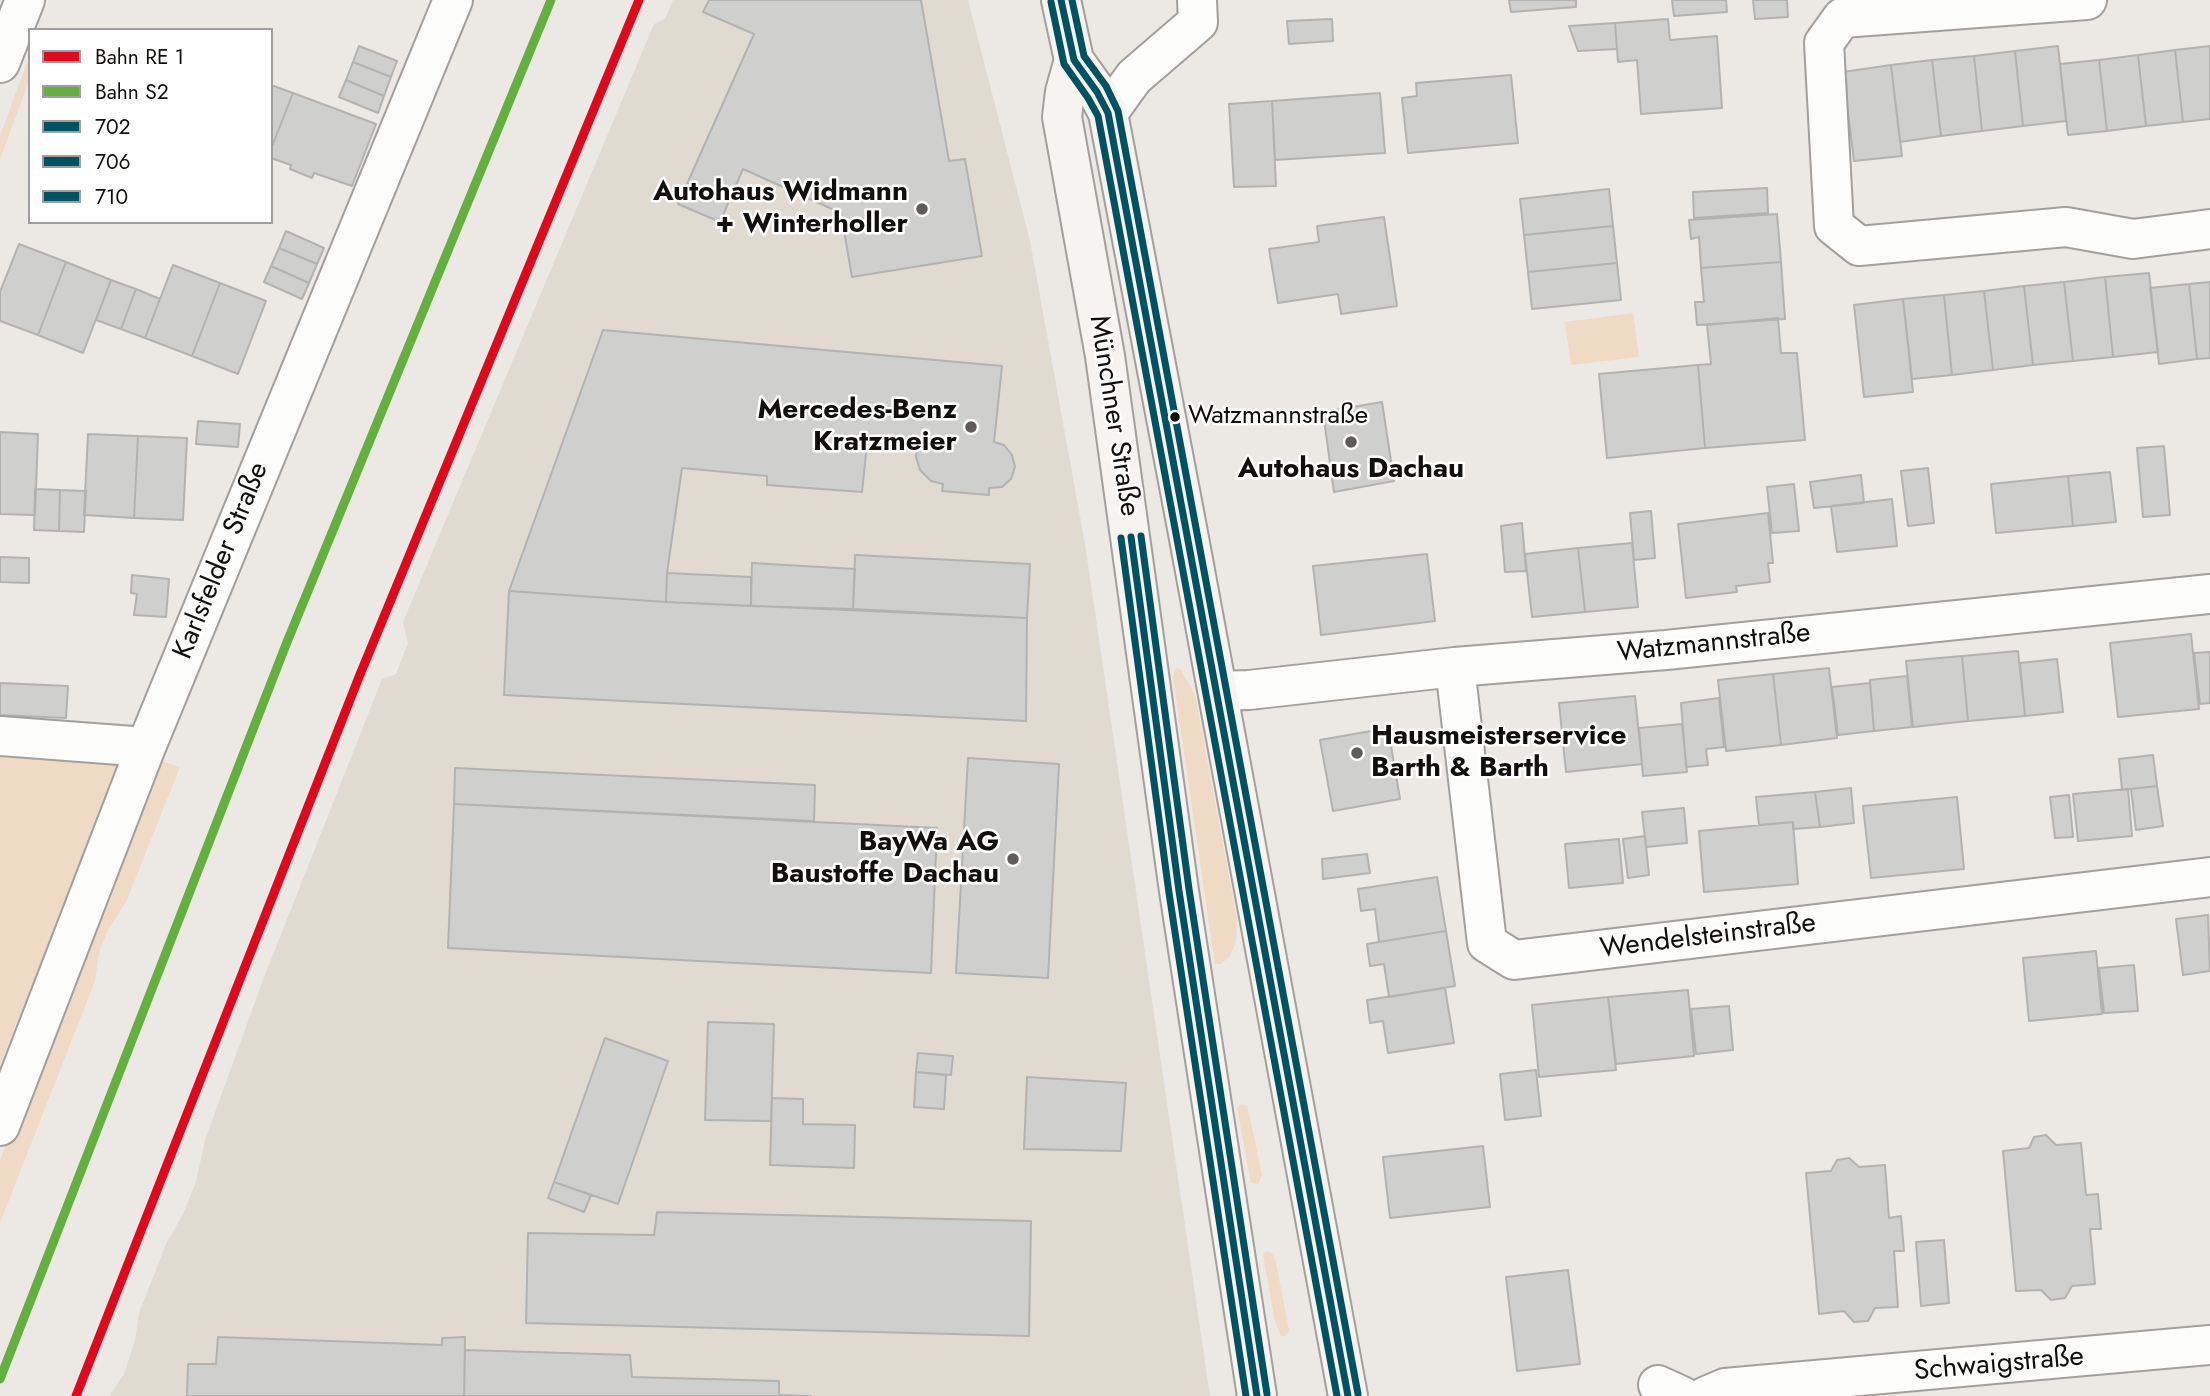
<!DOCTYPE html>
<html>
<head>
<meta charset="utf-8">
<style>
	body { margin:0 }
	#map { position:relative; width:2210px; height:1396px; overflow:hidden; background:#ece8e4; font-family:Jost,sans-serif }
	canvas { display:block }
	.legend { position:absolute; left:28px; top:28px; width:245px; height:196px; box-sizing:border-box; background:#fff; border:2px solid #a09f9e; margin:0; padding:9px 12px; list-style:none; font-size:21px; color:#110f0c }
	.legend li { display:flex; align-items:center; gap:14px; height:35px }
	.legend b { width:35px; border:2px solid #a09f9e }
</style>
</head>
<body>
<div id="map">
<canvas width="2210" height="1396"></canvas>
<ul class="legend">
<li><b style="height:9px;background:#df091d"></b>Bahn RE 1</li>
<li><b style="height:9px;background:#63b041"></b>Bahn S2</li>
<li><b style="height:9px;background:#005262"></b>702</li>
<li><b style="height:9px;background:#005262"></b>706</li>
<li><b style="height:9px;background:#005262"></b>710</li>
</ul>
</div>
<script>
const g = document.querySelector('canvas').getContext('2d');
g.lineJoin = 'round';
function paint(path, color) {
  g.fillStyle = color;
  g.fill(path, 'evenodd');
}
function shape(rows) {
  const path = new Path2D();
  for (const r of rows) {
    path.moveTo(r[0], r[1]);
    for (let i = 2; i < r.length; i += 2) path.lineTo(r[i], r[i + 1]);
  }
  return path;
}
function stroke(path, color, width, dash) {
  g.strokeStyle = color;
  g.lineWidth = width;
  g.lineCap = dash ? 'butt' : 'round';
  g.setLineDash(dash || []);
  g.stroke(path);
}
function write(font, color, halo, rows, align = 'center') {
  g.font = font + ' Jost,sans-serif';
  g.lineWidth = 5;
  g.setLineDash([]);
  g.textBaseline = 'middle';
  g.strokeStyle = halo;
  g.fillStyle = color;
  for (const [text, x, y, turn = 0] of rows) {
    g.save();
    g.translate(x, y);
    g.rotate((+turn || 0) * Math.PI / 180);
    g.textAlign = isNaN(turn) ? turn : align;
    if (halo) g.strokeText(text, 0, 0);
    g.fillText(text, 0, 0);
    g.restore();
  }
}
paint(shape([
	[673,0,968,0,1030,241,1085,544,1210,1396,109,1396,124,1374,135,1340,139,1313,166,1244,183,1214,196,1182,205,1140,263,980,382,679,396,674,408,643,403,622,654,24,665,19]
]), '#e1dad0');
paint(shape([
	[30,54,30,78,0,160,0,136],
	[1633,313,1639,357,1571,365,1565,322],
	[1176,668,1181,670,1195,695,1237,919,1236,942,1230,956,1221,964,1215,964,1214,958,1173,677],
	[0,751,118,760,78,871,0,1064],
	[161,761,180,767,127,900,108,930,99,952,95,981,0,1223,0,1160],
	[1241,1104,1247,1106,1250,1118,1262,1175,1258,1184,1251,1183,1237,1108],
	[1266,1251,1272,1253,1276,1263,1289,1330,1286,1336,1281,1336,1275,1322,1263,1255]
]), '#efdbc5');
const building = shape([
	[709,0,921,0,949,161,965,159,982,256,852,277,841,213,743,169,720,222,678,204,754,34,703,12,709,0],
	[1509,0,1576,0,1576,7,1511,12,1509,0],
	[1672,0,1726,0,1727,12,1674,16,1672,0],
	[1753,0,1787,0,1788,17,1755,19,1753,0],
	[1332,19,1333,41,1289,44,1287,21,1332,19],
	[1668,19,1670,40,1717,36,1722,108,1641,114,1637,60,1618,62,1615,23,1668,19],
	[1615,23,1617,49,1578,51,1569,26,1615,23],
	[359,46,397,61,391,77,353,62,359,46],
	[2058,46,2066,121,2023,126,2015,51,2058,46],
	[2210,46,2210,119,2183,122,2175,50,2210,46],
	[2175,50,2183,122,2146,126,2138,55,2175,50],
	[2015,51,2023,126,1982,131,1974,56,2015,51],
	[2138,55,2146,126,2107,131,2099,60,2138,55],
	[1974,56,1982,131,1941,136,1932,60,1974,56],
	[1932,60,1941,136,1900,142,1891,65,1932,60],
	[2099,60,2107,131,2068,135,2060,64,2099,60],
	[353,62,391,77,384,96,346,80,353,62],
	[1891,65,1902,156,1854,161,1843,72,1891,65],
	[1511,75,1518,143,1408,153,1402,98,1417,96,1416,83,1511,75],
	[346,80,384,96,378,113,339,97,346,80],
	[271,85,293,93,271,149,271,85],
	[293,93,376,124,352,186,314,173,312,178,290,169,291,165,271,158,271,149,293,93],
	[1380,93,1385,153,1275,160,1272,101,1380,93],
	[1272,101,1276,186,1234,187,1229,104,1272,101],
	[1767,188,1768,213,1694,218,1693,192,1767,188],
	[1609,189,1613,226,1524,235,1520,199,1609,189],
	[1777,214,1781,262,1701,268,1699,237,1691,239,1689,220,1777,214],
	[1384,217,1397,306,1341,314,1338,294,1278,303,1269,249,1319,242,1317,226,1384,217],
	[1613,226,1617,263,1528,272,1524,235,1613,226],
	[286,231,324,248,317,264,279,248,286,231],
	[19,244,66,262,38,335,0,321,0,292,19,244],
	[279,248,317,264,309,283,271,266,279,248],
	[66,262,111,280,83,353,38,335,66,262],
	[1781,262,1785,319,1697,325,1695,302,1704,302,1701,268,1781,262],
	[1617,263,1621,300,1532,309,1528,272,1617,263],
	[173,265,220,283,192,356,145,338,173,265],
	[271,266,309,283,302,299,264,282,271,266],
	[2149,273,2158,352,2113,357,2105,277,2149,273],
	[2105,277,2113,357,2073,361,2064,282,2105,277],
	[111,280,136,289,121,329,96,320,111,280],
	[2064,282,2073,361,2033,365,2024,286,2064,282],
	[2210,282,2210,358,2197,359,2189,284,2210,282],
	[220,283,266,301,238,374,192,356,220,283],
	[2189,284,2197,359,2159,364,2150,288,2189,284],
	[2024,286,2033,365,1993,370,1984,291,2024,286],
	[136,289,160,299,145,338,121,329,136,289],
	[1984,291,1993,370,1952,375,1944,295,1984,291],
	[1944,295,1952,375,1912,379,1903,299,1944,295],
	[1903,299,1913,392,1864,397,1854,305,1903,299],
	[1778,318,1781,353,1797,353,1805,440,1705,448,1698,365,1711,364,1707,325,1778,318],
	[603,330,1002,366,994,442,1004,445,1012,455,1015,467,1011,479,1002,487,989,488,989,495,942,491,943,484,931,481,920,470,916,457,918,440,868,435,862,492,767,485,767,476,682,468,667,573,666,602,509,591,603,330],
	[1698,365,1705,448,1607,458,1599,374,1698,365],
	[1382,402,1394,481,1334,492,1323,412,1382,402],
	[198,421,240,424,238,447,196,444,198,421],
	[0,432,38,434,35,515,0,514,0,432],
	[88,434,138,436,134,518,84,515,88,434],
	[138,436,187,438,183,520,134,518,138,436],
	[2164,446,2170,515,2143,517,2137,448,2164,446],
	[1928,468,1934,523,1908,526,1901,471,1928,468],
	[2110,472,2116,522,2073,526,2068,476,2110,472],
	[1861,475,1864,503,1814,508,1810,482,1861,475],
	[2068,476,2073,526,1996,533,1991,484,2068,476],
	[1794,484,1799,531,1772,533,1767,487,1794,484],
	[35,489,60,490,59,531,34,530,35,489],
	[60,490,86,491,84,532,59,531,60,490],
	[1892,499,1897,546,1837,552,1831,506,1892,499],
	[1651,511,1655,558,1634,560,1630,513,1651,511],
	[1768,513,1773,563,1768,563,1770,582,1736,586,1737,592,1686,598,1678,524,1768,513],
	[1522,523,1526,571,1505,572,1501,526,1522,523],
	[1632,543,1638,607,1585,612,1578,548,1632,543],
	[1578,548,1585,612,1532,617,1525,554,1578,548],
	[1427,554,1435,621,1321,635,1313,566,1427,554],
	[855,555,1030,564,1027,618,853,609,855,555],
	[0,557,29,558,29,583,0,582,0,557],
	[752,563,855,569,853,609,751,606,752,563],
	[667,573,751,577,751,606,666,602,667,573],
	[132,575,169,579,166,617,134,615,137,594,131,593,132,575],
	[509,591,666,602,1027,618,1026,721,504,695,509,591],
	[2191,634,2199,709,2118,717,2110,643,2191,634],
	[2018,651,2025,716,1968,721,1962,656,2018,651],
	[2210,652,2210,703,2200,704,2194,653,2210,652],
	[1962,656,1968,721,1913,727,1906,661,1962,656],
	[2057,659,2063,712,2025,716,2020,663,2057,659],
	[1829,668,1837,738,1781,745,1773,674,1829,668],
	[1773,674,1781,745,1726,751,1718,680,1773,674],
	[1907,676,1912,727,1874,731,1870,680,1907,676],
	[0,683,68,686,66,718,0,715,0,683],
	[1870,683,1874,731,1838,735,1832,687,1870,683],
	[1635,696,1642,764,1566,772,1559,703,1635,696],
	[1719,698,1724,747,1706,749,1708,765,1686,767,1681,703,1719,698],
	[1682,724,1687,772,1643,776,1639,728,1682,724],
	[1388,728,1400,799,1333,811,1320,740,1388,728],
	[2153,755,2157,786,2122,790,2119,759,2153,755],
	[968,758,1059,764,1048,978,956,973,968,758],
	[455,768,815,785,814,821,454,804,455,768],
	[2157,786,2163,826,2136,830,2131,789,2157,786],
	[1851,788,1854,823,1820,827,1815,792,1851,788],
	[2128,789,2132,836,2078,841,2073,794,2128,789],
	[1815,792,1820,827,1793,829,1793,822,1759,825,1756,797,1815,792],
	[2069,795,2073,837,2055,838,2050,797,2069,795],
	[1957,797,1964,869,1871,878,1863,806,1957,797],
	[454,804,937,828,931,973,448,948,454,804],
	[1684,808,1687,843,1646,847,1642,812,1684,808],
	[1793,822,1798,884,1704,892,1699,831,1793,822],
	[1645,836,1649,875,1628,878,1623,839,1645,836],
	[1619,839,1623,883,1569,888,1565,844,1619,839],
	[1367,854,1370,873,1323,879,1322,859,1367,854],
	[1437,877,1446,931,1379,942,1375,909,1361,911,1358,889,1437,877],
	[2208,915,2210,971,2183,975,2176,919,2208,915],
	[1446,931,1455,986,1389,997,1384,964,1370,966,1367,944,1446,931],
	[2096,951,2102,1014,2029,1021,2023,958,2096,951],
	[2134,965,2138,1011,2104,1013,2099,968,2134,965],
	[1445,988,1454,1043,1388,1053,1383,1021,1370,1023,1367,1000,1445,988],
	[1688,990,1694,1056,1616,1064,1608,997,1688,990],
	[1608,997,1616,1070,1539,1077,1532,1005,1608,997],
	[1729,1006,1733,1050,1696,1054,1691,1009,1729,1006],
	[708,1022,774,1024,771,1121,705,1120,708,1022],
	[605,1038,668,1061,618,1204,554,1182,605,1038],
	[918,1053,953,1056,951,1075,916,1072,918,1053],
	[1536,1070,1541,1116,1505,1120,1500,1074,1536,1070],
	[916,1072,946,1075,944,1109,914,1107,916,1072],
	[1027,1077,1126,1083,1121,1151,1024,1149,1027,1077],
	[772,1098,803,1099,803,1124,855,1125,854,1168,770,1165,772,1098],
	[2046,1135,2056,1145,2081,1143,2086,1195,2098,1194,2101,1229,2090,1229,2095,1284,2072,1286,2065,1298,2051,1300,2041,1290,2016,1291,2003,1151,2029,1148,2034,1137,2046,1135],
	[1483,1146,1490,1207,1390,1218,1383,1157,1483,1146],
	[1849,1158,1859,1167,1885,1165,1889,1218,1901,1216,1904,1251,1894,1251,1898,1307,1875,1308,1868,1321,1854,1322,1844,1311,1819,1314,1806,1173,1831,1171,1837,1160,1849,1158],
	[554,1182,591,1195,584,1212,548,1198,554,1182],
	[657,1212,1031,1221,1029,1336,526,1323,528,1233,654,1235,657,1212],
	[1944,1240,1949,1303,1921,1306,1916,1242,1944,1240],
	[1568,1270,1580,1364,1517,1371,1506,1277,1568,1270],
	[218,1337,442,1345,442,1338,465,1337,464,1396,187,1396,188,1364,216,1364,218,1337],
	[465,1350,630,1355,632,1377,779,1381,779,1395,811,1396,464,1396,465,1350]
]);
paint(building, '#cfcfcd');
stroke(building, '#b2b2b1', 2);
const minor = shape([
	[2087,0,1842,18,1824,43,1834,226,1859,246,2066,227,2133,239,2210,229],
	[0,63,25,0],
	[1108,113,1134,77,1198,22,1197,0],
	[1455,667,1487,943,1514,960,2210,877],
	[1218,691,1249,690,1455,667,1666,650,2210,594],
	[0,736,146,747],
	[0,1126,146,747,453,0],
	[1658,1385,1682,1396],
	[1706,1396,1725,1388,2210,1345]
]);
const secondary = shape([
	[1061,0,1074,60,1097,92,1108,113,1188,533,1348,1396],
	[1074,60,1065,92,1062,117,1105,356,1179,891,1257,1396]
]);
stroke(minor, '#a29f9c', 42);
stroke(secondary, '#a29f9c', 42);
stroke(minor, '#fcfcfb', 38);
stroke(secondary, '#f6f3f0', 38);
stroke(shape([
	[1061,0,1074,60,1097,92,1108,113,1348,1396],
	[1131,537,1179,891,1257,1396]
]), '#005262', 7);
stroke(shape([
	[1051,2,1064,64,1088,98,1098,116,1337,1396],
	[1121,538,1169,893,1246,1396]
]), '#005262', 7);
stroke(shape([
	[1072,0,1084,56,1106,86,1118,111,1358,1394],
	[1141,536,1189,889,1267,1394]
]), '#005262', 7);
stroke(shape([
	[76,1396,359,677,639,0]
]), '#df091d', 9);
stroke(shape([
	[0,1379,287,642,551,0]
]), '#63b041', 9);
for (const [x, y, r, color] of [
	[922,209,7,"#5e5b58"],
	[1175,417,6,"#110f0c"],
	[971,427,7,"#5e5b58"],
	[1351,442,7,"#5e5b58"],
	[1357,753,7,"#5e5b58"],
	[1013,859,7,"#5e5b58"]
]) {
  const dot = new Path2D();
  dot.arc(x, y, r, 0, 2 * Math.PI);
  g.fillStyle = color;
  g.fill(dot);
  stroke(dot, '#fff', 2.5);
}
write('26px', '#110f0c', '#fff', [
	["Watzmannstraße",1188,417]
], 'left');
write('bold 28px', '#110f0c', '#fff', [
	["Autohaus Widmann",908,193],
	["+ Winterholler",908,225],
	["Mercedes-Benz",957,411],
	["Kratzmeier",957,443],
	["Autohaus Dachau",1351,470,"center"],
	["Hausmeisterservice",1371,737,"left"],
	["Barth & Barth",1371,769,"left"],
	["BayWa AG",999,843],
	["Baustoffe Dachau",999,875]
], 'right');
write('28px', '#110f0c', '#fff', [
	["Münchner Straße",1113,416,81],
	["Karlsfelder Straße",222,561,-68],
	["Watzmannstraße",1714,644,-6],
	["Wendelsteinstraße",1708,937,-7],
	["Schwaigstraße",1999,1365,-5]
]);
</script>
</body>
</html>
